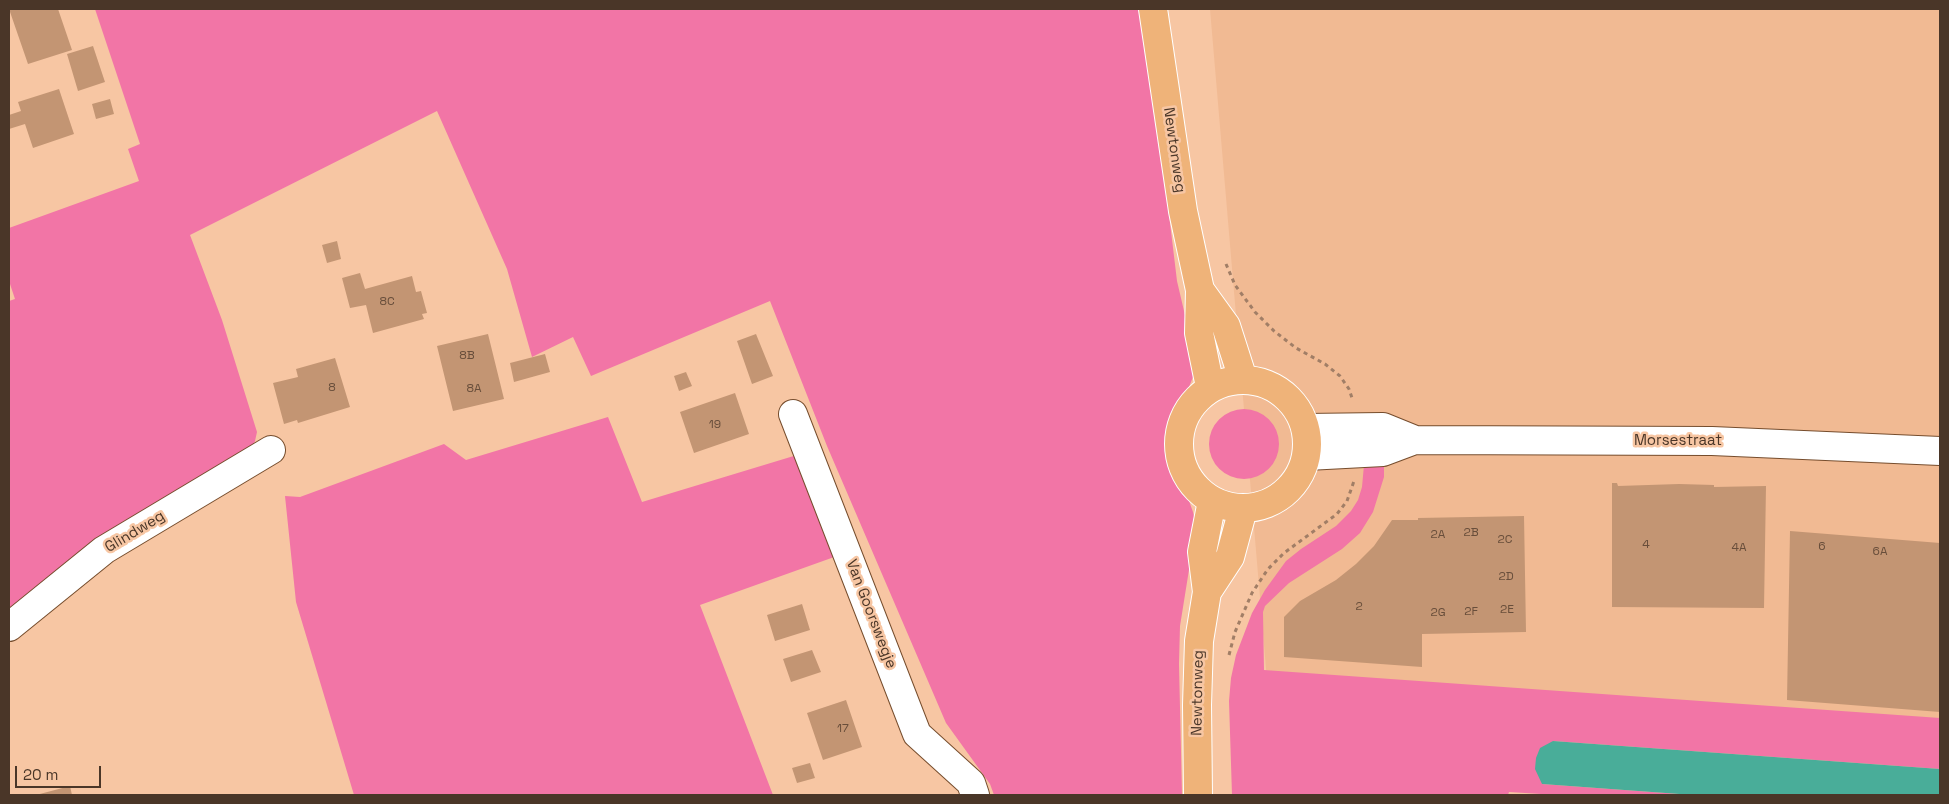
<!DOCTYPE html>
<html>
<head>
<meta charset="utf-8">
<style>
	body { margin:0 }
	#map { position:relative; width:1949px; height:804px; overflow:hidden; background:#f7c6a3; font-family:"Space Grotesk",sans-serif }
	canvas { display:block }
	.frame { position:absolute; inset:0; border:10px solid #4a3628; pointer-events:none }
	.scale { position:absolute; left:15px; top:766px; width:86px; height:22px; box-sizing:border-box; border:2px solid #4a3628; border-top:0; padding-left:6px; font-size:15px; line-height:18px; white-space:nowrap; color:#4a3628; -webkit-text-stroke:4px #f7c6a3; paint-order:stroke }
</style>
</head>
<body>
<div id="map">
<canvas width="1949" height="804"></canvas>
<div class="frame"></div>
<div class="scale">20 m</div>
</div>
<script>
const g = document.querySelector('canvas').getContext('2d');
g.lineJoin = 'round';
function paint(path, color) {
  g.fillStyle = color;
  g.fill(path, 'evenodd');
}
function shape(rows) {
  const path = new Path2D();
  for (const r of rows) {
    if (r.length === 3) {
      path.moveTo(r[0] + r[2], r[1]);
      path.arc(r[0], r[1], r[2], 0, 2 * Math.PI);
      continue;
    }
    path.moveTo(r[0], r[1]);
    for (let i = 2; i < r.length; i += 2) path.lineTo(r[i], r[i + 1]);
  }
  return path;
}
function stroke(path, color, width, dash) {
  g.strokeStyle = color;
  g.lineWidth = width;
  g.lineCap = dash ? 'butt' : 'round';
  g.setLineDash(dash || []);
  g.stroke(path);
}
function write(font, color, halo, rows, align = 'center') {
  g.font = font + ' "Space Grotesk",sans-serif';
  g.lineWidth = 5;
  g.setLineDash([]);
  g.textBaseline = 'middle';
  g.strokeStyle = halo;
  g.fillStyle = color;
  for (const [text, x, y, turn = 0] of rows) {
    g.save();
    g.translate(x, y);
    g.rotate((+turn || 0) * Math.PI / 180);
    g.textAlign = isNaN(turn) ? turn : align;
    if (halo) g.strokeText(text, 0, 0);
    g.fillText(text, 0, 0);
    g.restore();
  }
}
paint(shape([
	[1210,9,1940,9,1940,724,1267,680]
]), '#f1ba93');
paint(shape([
	[95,9,1139,9,1154,90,1177,281,1195,358,1195,372,1189,387,1171,417,1166,438,1166,453,1171,471,1178,485,1188,498,1193,512,1196,526,1180,626,1179,664,1182,795,994,795,990,784,946,723,827,446,770,301,591,376,573,337,532,357,507,269,437,111,190,235,222,320,257,432,255,441,251,451,9,612,9,301,15,299,9,281,9,228,139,181,128,149,140,144],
	[1244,444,35],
	[608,417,642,502,797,455,837,556,700,605,773,795,354,795,296,602,285,496,300,497,444,444,466,460],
	[1384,464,1384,477,1373,512,1360,533,1342,549,1289,583,1265,606,1263,612,1264,670,1940,718,1940,769,1553,741,1542,784,1693,795,1557,795,1509,792,1508,795,1232,795,1229,701,1231,678,1236,655,1252,613,1265,590,1286,561,1301,549,1336,526,1351,511,1358,500,1362,487,1364,465]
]), '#f275a6');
paint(shape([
	[1553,741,1940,769,1940,795,1693,795,1542,784,1535,769,1536,758,1540,748]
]), '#49ad99');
paint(shape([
	[9,9,58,9,72,50,28,64],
	[93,46,105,82,78,91,67,54],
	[59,89,74,134,33,148,25,124,9,129,9,115,21,111,18,102],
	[110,99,114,114,96,119,92,104],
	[337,241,341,259,327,263,322,245],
	[360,273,365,289,412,276,416,292,421,291,427,313,422,314,424,319,373,333,366,305,350,308,342,278],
	[488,334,504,399,453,411,437,346],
	[756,334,773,376,752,384,737,341],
	[545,354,550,372,514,382,510,363],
	[335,358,350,407,298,423,297,420,284,424,273,383,298,377,296,369],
	[686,372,692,386,679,391,674,376],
	[735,393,749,434,694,453,680,412],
	[1612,483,1617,483,1618,486,1679,484,1714,485,1714,487,1766,486,1764,608,1612,607],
	[1524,516,1526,632,1422,634,1422,667,1284,657,1284,617,1300,601,1336,580,1356,564,1374,546,1392,520,1418,520,1418,518],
	[1790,531,1940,543,1940,712,1787,700],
	[802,604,810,630,775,641,767,615],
	[812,650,821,672,791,682,783,659],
	[846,700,862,747,823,760,807,713],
	[810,763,815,778,797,783,792,768],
	[70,786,72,795,36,795]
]), '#c39573');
const minor = shape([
	[793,414,917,734,971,783,975,795],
	[1306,428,1383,427,1415,440],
	[1307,456,1383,452,1415,440,1712,441,1940,451],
	[9,627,104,550,271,450]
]);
const major = shape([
	[1153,9,1183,211,1200,290,1199,333,1210,387],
	[1200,290,1226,326,1243,379],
	[1243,444,64],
	[1207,592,1230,557,1243,509],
	[1198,795,1197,705,1199,641,1207,592,1202,552,1212,501]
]);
stroke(minor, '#764d2d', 30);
stroke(major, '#fff', 30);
stroke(shape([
	[1226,264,1235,285,1255,312,1274,331,1296,348,1325,364,1340,376,1349,389,1353,401],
	[1229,655,1235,632,1252,593,1268,569,1284,553,1337,514,1347,501,1354,481]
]), '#a17e66', 3, [4, 4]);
stroke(minor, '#fff', 28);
stroke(major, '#efb379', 28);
write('12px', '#684e3b', null, [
	["8C",387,302],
	["8B",467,356],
	["8",332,388],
	["8A",474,389],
	["19",715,425],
	["2B",1471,533],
	["2A",1438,535],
	["2C",1505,540],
	["4",1646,545],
	["6",1822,547],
	["4A",1739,548],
	["6A",1880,552],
	["2D",1506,577],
	["2",1359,607],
	["2E",1507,610],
	["2F",1471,612],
	["2G",1438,613],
	["17",843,729]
]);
write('15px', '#4a3628', '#f7c6a3', [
	["Newtonweg",1174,150,82],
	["Morsestraat",1678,441],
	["Glindweg",135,532,-31],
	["Van Goorswegje",871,614,69],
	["Newtonweg",1198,693,-89]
]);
</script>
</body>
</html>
